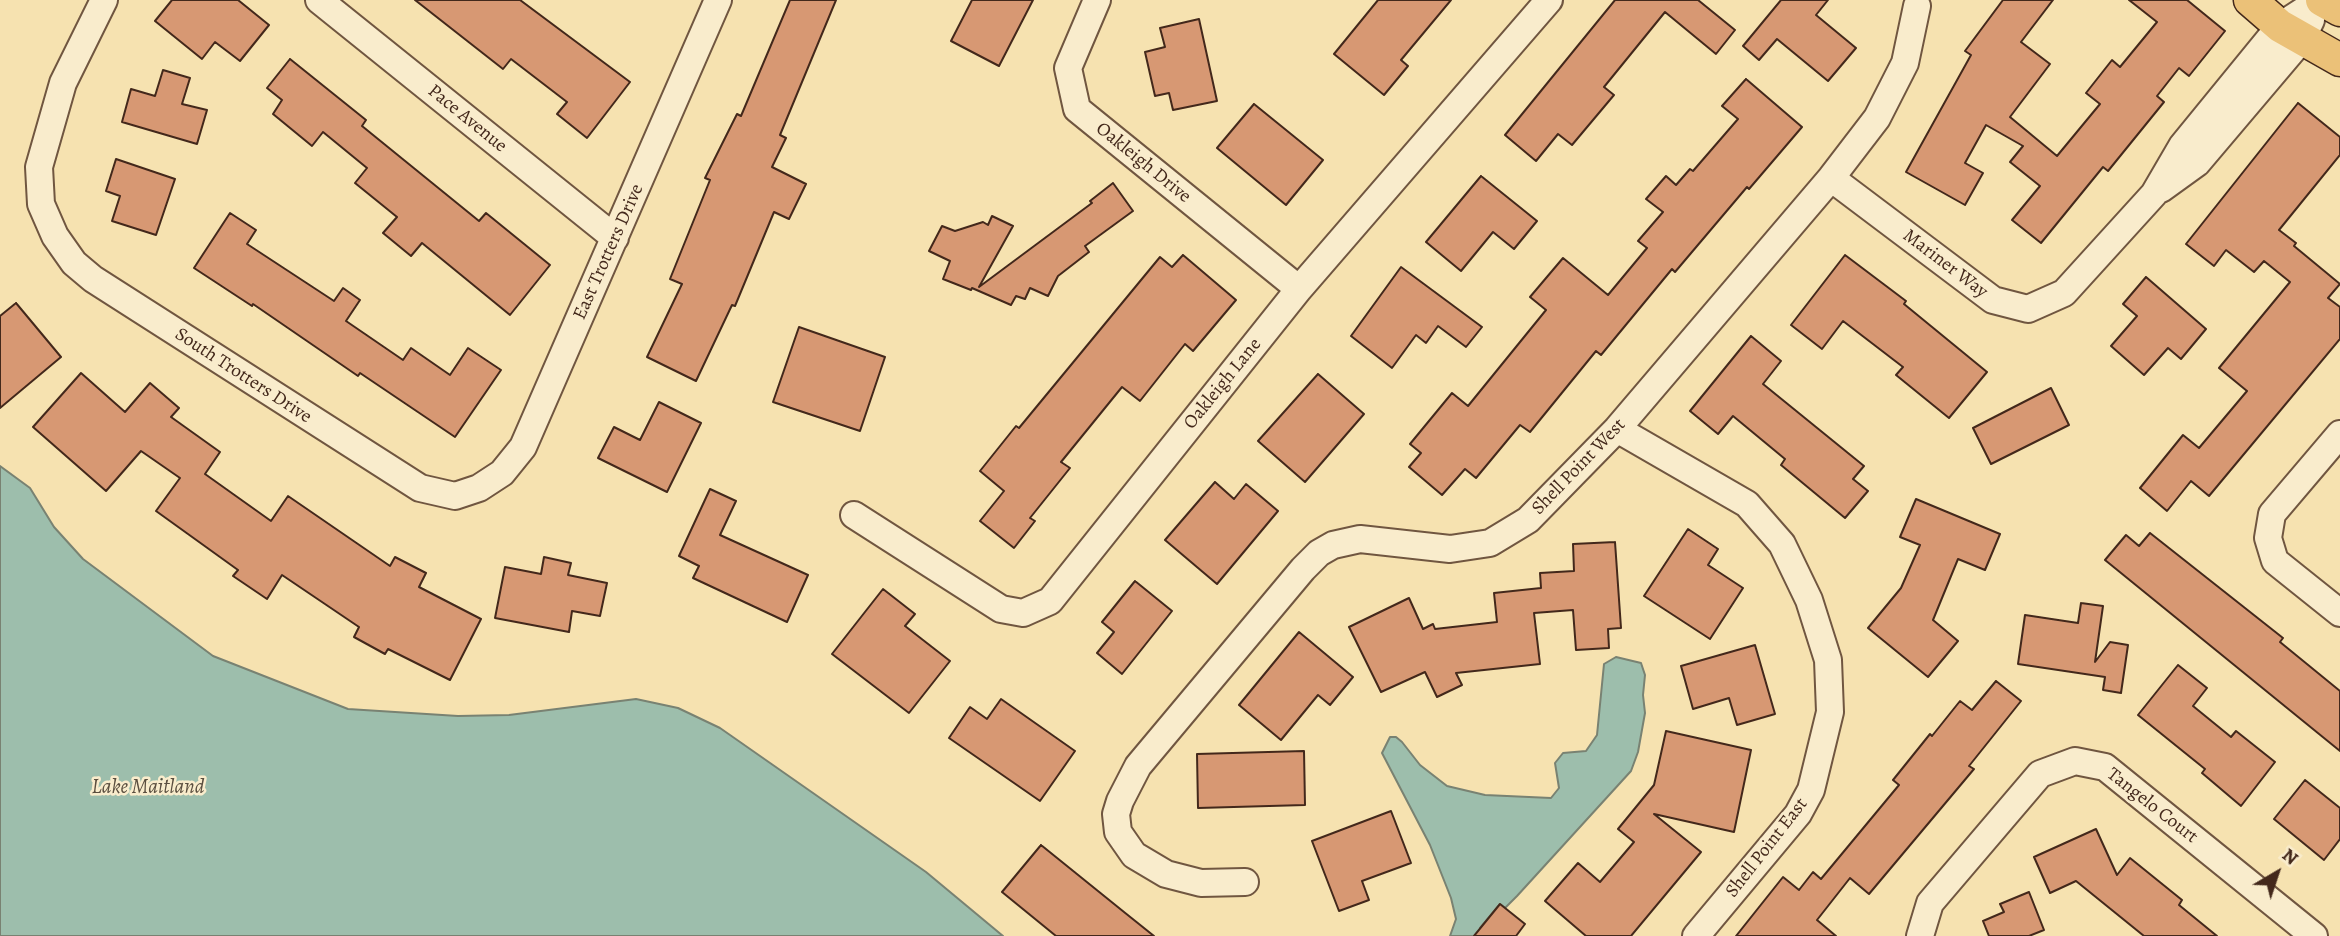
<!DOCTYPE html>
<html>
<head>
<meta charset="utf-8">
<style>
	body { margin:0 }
	#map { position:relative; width:2340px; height:936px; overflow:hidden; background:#f6e2b0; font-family:Alegreya,serif }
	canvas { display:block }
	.north { position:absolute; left:2242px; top:838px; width:70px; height:70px; -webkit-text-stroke:5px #f9eccc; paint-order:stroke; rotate:39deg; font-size:19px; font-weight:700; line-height:28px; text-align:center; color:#43281b }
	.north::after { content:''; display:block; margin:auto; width:24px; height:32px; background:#43281b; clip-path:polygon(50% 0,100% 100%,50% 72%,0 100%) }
</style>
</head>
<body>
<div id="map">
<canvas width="2340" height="936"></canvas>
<div class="north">N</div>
</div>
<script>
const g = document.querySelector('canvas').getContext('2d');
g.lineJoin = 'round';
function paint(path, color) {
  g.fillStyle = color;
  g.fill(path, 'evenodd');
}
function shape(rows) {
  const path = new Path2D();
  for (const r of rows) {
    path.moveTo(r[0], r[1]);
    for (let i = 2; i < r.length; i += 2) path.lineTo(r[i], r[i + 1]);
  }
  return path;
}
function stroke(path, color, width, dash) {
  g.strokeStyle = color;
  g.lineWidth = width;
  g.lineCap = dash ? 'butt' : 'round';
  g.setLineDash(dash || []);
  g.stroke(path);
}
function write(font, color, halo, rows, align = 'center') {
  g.font = font + ' Alegreya,serif';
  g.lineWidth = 5;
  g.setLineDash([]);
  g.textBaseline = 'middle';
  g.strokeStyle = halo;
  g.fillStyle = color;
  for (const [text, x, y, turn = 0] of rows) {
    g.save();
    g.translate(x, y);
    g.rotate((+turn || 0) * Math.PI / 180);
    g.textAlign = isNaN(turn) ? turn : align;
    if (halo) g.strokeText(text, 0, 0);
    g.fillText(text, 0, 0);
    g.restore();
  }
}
const water = shape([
	[0,466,30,488,54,527,83,559,213,656,348,709,458,716,509,715,636,699,678,708,720,728,926,872,1003,936,0,936,0,466],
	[1616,657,1641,663,1645,675,1643,695,1645,713,1638,752,1631,771,1517,896,1505,908,1500,904,1480,928,1480,936,1450,936,1456,919,1451,898,1430,845,1382,753,1390,737,1396,737,1402,742,1420,765,1447,786,1485,795,1551,798,1559,788,1555,763,1563,753,1586,751,1597,735,1604,664,1616,657]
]);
paint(water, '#9dbeac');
stroke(water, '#798272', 2);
const building = shape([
	[172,0,238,0,269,25,240,61,215,42,202,59,155,21,172,0],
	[415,0,520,0,630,82,587,138,557,114,567,102,511,59,503,69,415,0],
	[790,0,836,0,780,135,786,138,772,167,806,184,789,219,774,212,735,306,732,305,696,381,647,357,682,284,670,279,710,180,705,178,737,114,741,116,790,0],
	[972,0,1033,0,999,66,951,41,972,0],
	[1378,0,1451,0,1401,60,1408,66,1384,95,1334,54,1378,0],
	[1615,0,1698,0,1735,30,1716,54,1665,12,1604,87,1614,95,1572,145,1558,134,1536,161,1505,135,1615,0],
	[1781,0,1828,0,1816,15,1856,48,1828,81,1777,39,1759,60,1743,46,1781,0],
	[2003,0,2053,0,2021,42,2050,64,2010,117,2057,156,2100,104,2086,93,2112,60,2120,67,2157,22,2129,0,2187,0,2225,31,2189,76,2179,68,2157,96,2164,102,2108,171,2103,167,2041,243,2012,220,2040,186,2010,162,2023,146,1986,125,1965,163,1983,173,1965,205,1906,172,1971,55,1965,51,2003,0],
	[1199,19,1217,101,1173,110,1169,93,1155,96,1145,52,1165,47,1160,28,1199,19],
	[290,59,366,120,362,126,479,221,486,213,550,265,510,315,422,243,411,256,383,233,397,217,355,183,367,168,323,132,312,146,273,114,282,100,267,88,290,59],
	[163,70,190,78,182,104,207,110,197,144,122,122,131,89,155,96,163,70],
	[1746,79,1802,127,1749,189,1747,187,1675,272,1672,269,1601,355,1596,351,1530,432,1520,425,1476,478,1465,469,1442,495,1409,467,1421,453,1410,444,1452,393,1468,406,1546,310,1530,297,1563,258,1608,295,1647,248,1638,241,1663,212,1646,199,1666,176,1676,185,1690,169,1693,171,1738,119,1722,106,1746,79],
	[2298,103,2340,137,2340,155,2279,230,2296,243,2294,246,2340,284,2328,298,2340,307,2340,339,2209,496,2191,481,2167,511,2140,488,2183,435,2199,448,2247,391,2219,368,2290,282,2264,261,2254,272,2226,250,2214,266,2186,244,2298,103],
	[1254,104,1323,160,1286,205,1217,148,1254,104],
	[116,159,175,179,156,235,112,221,120,196,106,191,116,159],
	[1481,176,1537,221,1514,249,1493,232,1461,271,1426,242,1481,176],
	[1113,183,1133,211,1085,246,1089,252,1058,276,1048,296,1030,288,1025,299,1016,296,1011,305,972,288,971,290,943,279,950,261,929,251,942,226,955,231,983,222,988,225,992,216,1013,226,979,287,1092,203,1090,201,1113,183],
	[230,213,256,230,247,244,334,301,343,288,360,300,346,321,403,360,411,348,450,375,468,348,501,370,455,437,360,373,358,376,253,304,252,306,194,268,230,213],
	[1183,255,1236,300,1193,351,1185,344,1140,401,1122,387,1061,462,1070,468,1030,518,1035,521,1014,548,980,521,1004,491,980,471,1016,426,1019,428,1160,257,1172,267,1183,255],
	[1845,255,1906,301,1904,304,1987,372,1949,418,1896,375,1903,367,1843,321,1822,349,1791,325,1845,255],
	[1401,267,1482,327,1466,347,1438,326,1426,343,1416,335,1392,368,1351,336,1401,267],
	[2146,277,2206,329,2181,359,2168,348,2144,375,2111,346,2137,316,2123,304,2146,277],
	[16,303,61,357,0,408,0,316,16,303],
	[799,327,885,357,860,431,773,402,799,327],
	[1751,336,1781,361,1763,384,1864,466,1853,479,1868,491,1845,518,1781,465,1785,459,1733,416,1718,434,1690,411,1751,336],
	[81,373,125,412,150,383,179,408,171,417,220,452,205,474,271,521,288,496,390,566,395,557,426,573,419,587,481,619,450,680,388,649,385,654,354,637,359,627,282,575,267,599,233,576,238,570,156,511,180,478,141,451,106,491,33,427,81,373],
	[1318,374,1364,414,1305,482,1258,441,1318,374],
	[2051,388,2069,425,1991,464,1973,428,2051,388],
	[659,402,701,423,667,492,598,458,614,427,640,440,659,402],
	[1215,482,1234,499,1246,484,1278,511,1217,584,1165,540,1215,482],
	[710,489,736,501,720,535,808,575,787,622,693,578,699,566,679,556,710,489],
	[1916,499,2000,534,1985,570,1958,559,1933,620,1958,641,1928,677,1868,628,1901,588,1920,545,1900,537,1916,499],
	[1688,529,1718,549,1708,565,1743,588,1710,639,1644,596,1688,529],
	[2150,533,2283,638,2280,642,2340,691,2340,751,2105,560,2126,535,2139,546,2150,533],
	[1615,542,1621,628,1608,629,1609,648,1576,650,1573,610,1534,613,1540,664,1456,673,1462,685,1437,697,1425,672,1381,692,1349,627,1409,598,1423,629,1433,624,1435,629,1497,622,1494,593,1541,588,1540,573,1574,571,1573,544,1615,542],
	[544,557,571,563,568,575,607,583,600,616,572,611,569,632,495,618,505,567,541,574,544,557],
	[1135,581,1172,611,1122,674,1097,653,1114,632,1102,622,1135,581],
	[883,589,915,614,905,626,950,661,909,713,832,654,883,589],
	[2081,603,2103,606,2095,662,2110,642,2128,645,2121,693,2103,690,2105,677,2018,664,2025,615,2078,623,2081,603],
	[1299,632,1353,677,1330,705,1318,695,1281,740,1239,705,1299,632],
	[1755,645,1775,714,1737,725,1729,698,1693,709,1681,666,1755,645],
	[2178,665,2207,688,2193,706,2231,737,2236,731,2275,762,2241,806,2202,773,2205,769,2138,715,2178,665],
	[1996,681,2021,701,1969,766,1974,769,1869,894,1850,878,1817,920,1836,936,1736,936,1783,877,1799,890,1813,872,1821,879,1899,785,1893,780,1930,734,1932,736,1960,701,1972,710,1996,681],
	[1001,699,1075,751,1040,801,949,738,970,707,987,719,1001,699],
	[1666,731,1751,750,1734,832,1654,814,1701,852,1631,936,1586,936,1545,901,1578,863,1600,882,1634,842,1618,829,1654,785,1666,731],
	[1304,751,1305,805,1198,808,1197,754,1304,751],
	[2305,780,2340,808,2340,839,2324,860,2274,819,2305,780],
	[1391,811,1411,863,1362,881,1369,900,1339,911,1312,841,1391,811],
	[2096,829,2117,875,2130,858,2182,900,2179,905,2217,936,2144,936,2076,881,2050,893,2034,857,2096,829],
	[1041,845,1124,912,1154,936,1056,936,1002,892,1041,845],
	[2029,892,2044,930,2029,936,1989,936,1983,921,2004,912,2000,904,2029,892],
	[1500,904,1525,924,1516,936,1474,936,1500,904]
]);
paint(building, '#d79873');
stroke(building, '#43281b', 2);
const minor = shape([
	[104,0,63,83,39,167,41,204,55,236,74,263,93,279,420,488,455,496,479,488,502,473,523,447,718,0],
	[319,0,615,238],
	[1097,0,1068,68,1077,109,1299,289],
	[1831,178,1993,300,2028,309,2064,293,2154,194,2182,146,2280,26,2320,0],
	[2161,189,2197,163,2302,39,2311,20],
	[1617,429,1747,504,1782,544,1809,600,1828,660,1830,712,1811,790,1798,814,1696,936],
	[2340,434,2272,514,2268,538,2275,561,2340,613],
	[854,515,1001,609,1023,613,1050,601,1299,289,1549,0],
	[1245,882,1201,883,1166,874,1134,855,1118,832,1116,814,1120,801,1138,766,1303,569,1319,553,1333,545,1360,539,1450,549,1490,543,1528,520,1617,429,1831,178,1877,118,1905,63,1917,6],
	[1920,936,1930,903,2040,774,2075,761,2105,767,2314,936]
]);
const major = shape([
	[2250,0,2280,26,2340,60],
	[2322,0,2340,10]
]);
stroke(minor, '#705640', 30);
stroke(major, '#43281b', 35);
stroke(minor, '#f9eccc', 26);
stroke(major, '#ebc178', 32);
write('19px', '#43281b', '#f9eccc', [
	["Pace Avenue",467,119,39],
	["Oakleigh Drive",1143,163,39],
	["East Trotters Drive",609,252,-66],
	["Mariner Way",1945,264,37],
	["South Trotters Drive",243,376,33],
	["Oakleigh Lane",1223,384,-51],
	["Shell Point West",1579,467,-46],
	["Tangelo Court",2152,806,38],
	["Shell Point East",1767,848,-52]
]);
write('italic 21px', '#5a4e3f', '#f9eccc', [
	["Lake Maitland",148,788]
]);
</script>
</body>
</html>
